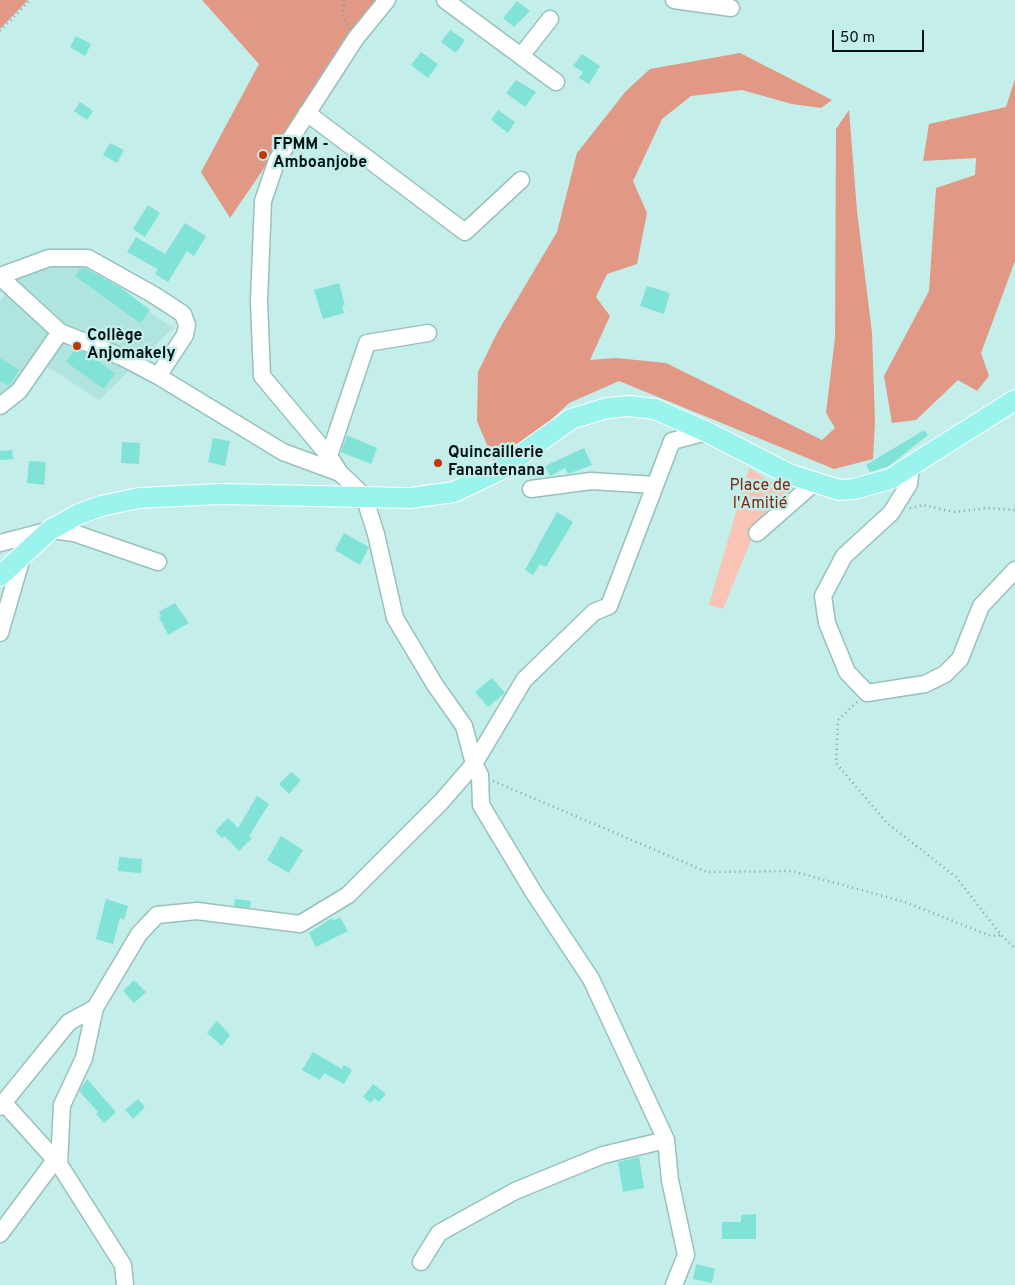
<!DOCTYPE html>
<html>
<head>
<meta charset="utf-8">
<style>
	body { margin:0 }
	#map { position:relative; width:1015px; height:1285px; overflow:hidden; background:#c4eee9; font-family:Overpass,sans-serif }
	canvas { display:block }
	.scale { position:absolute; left:832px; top:30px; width:92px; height:22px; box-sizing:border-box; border:2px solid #031210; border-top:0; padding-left:6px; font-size:15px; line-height:18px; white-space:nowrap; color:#031210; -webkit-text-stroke:4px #c4eee9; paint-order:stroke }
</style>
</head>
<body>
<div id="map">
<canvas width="1015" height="1285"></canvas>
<div class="scale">50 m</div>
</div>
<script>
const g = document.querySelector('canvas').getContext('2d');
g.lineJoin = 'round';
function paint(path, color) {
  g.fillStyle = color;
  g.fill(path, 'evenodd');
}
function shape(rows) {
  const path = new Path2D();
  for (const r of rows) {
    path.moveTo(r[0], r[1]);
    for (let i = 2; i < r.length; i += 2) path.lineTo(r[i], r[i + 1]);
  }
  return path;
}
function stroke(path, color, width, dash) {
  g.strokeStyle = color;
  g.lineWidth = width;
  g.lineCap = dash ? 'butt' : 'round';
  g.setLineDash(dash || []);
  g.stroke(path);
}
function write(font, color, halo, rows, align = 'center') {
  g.font = font + ' Overpass,sans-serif';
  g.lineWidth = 5;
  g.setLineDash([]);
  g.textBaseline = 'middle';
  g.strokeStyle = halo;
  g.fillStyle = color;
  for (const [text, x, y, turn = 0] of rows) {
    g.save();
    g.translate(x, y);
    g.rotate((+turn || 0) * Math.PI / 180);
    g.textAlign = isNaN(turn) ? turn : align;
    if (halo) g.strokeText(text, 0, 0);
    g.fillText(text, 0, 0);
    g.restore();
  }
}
paint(shape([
	[74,263,173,328,99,400,45,365,10,411,0,404,0,302,16,276]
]), '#b0e4de');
paint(shape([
	[749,468,788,492,756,528,723,609,709,605]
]), '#f9c3b5');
paint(shape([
	[0,0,28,0,0,29],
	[202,0,379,0,230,218,201,172,259,64],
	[740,53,832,100,821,108,792,104,742,90,691,96,662,119,633,181,647,213,637,264,607,274,596,297,610,316,590,360,616,358,666,363,822,440,835,428,826,413,835,338,836,129,849,110,857,211,872,333,875,422,873,459,834,469,619,381,569,403,498,471,477,421,478,372,497,333,557,232,577,153,626,91,650,69],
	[1015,79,1015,261,981,353,989,376,977,391,958,380,916,420,892,423,884,376,929,291,936,188,975,175,976,158,923,161,929,124,1006,107]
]), '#e19884');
paint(shape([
	[517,1,530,11,514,27,503,18],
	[450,30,465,40,456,53,441,42],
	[76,36,91,44,85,56,70,47],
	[421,52,438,64,428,78,411,65],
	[582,54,600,66,589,84,579,78,583,72,573,66],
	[516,80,536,92,525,107,506,93],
	[80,102,93,111,87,120,74,111],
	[498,110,515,122,508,133,491,120],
	[110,143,124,150,117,163,103,155],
	[148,205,160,213,145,237,133,229],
	[185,223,206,236,194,256,187,251,168,282,155,274,158,269,127,252,136,237,165,254],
	[81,268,85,268,121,288,150,310,140,323,75,276],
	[339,283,345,305,342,306,344,313,323,319,314,290],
	[647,286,670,293,664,314,640,306],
	[75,349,88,354,115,373,104,389,66,362],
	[0,358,19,370,9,386,0,381],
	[924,430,928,435,889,466,870,472,866,465],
	[347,435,377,448,371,464,341,452],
	[213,438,230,441,225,466,208,462],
	[122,442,140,443,139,464,121,463],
	[584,448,592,465,568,474,565,468,550,476,545,466],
	[12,450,13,459,0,460,0,451],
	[29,461,46,462,44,485,27,483],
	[557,512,573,522,546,567,540,564,533,575,525,570],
	[344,533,369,547,360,565,335,550],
	[175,603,189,623,168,635,159,617,161,616,159,612],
	[492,678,505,693,488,707,475,692],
	[291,772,301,780,289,794,279,784],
	[257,796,269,804,249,836,252,838,239,851,225,836,222,838,215,831,228,818,238,828],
	[281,836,303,850,289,873,267,860],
	[119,857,142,859,141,873,118,871],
	[106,899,128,906,124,920,120,918,113,944,96,939],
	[235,899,251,901,250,908,234,906],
	[340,917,348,931,316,947,309,933,332,918,333,921],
	[134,980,146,992,134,1003,123,991],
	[217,1021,230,1035,222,1046,207,1033],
	[313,1052,342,1069,344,1065,352,1070,344,1084,324,1073,320,1080,302,1070],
	[87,1079,116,1112,104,1123,96,1114,98,1112,79,1091],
	[373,1084,386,1094,379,1102,374,1098,371,1103,363,1097],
	[138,1099,145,1107,133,1119,125,1110],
	[639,1157,644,1188,623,1192,618,1162],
	[756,1214,756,1239,722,1239,722,1222,741,1222,741,1215],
	[696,1264,715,1269,712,1283,693,1279]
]), '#81e2d8');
const minor = shape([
	[445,0,556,82],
	[674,0,731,8],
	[521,56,550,19],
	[307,113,465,232,521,180],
	[0,276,49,258,88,258,154,295,183,314,187,325,185,335,158,376],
	[0,277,60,332,122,357,158,376,283,452,340,473,364,496,376,534,395,618,435,685,464,726,474,764,480,775,481,805,534,893,591,979,666,1140,670,1180,686,1255,674,1285],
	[0,406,19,391,60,332],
	[329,456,367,343,428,333],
	[911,467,909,484,891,513,844,556,823,596,827,623,847,672,867,693,925,684,945,674,960,659,981,606,1015,570],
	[340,473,329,456,262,376,259,301,263,201,277,160,356,38,387,0],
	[531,489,591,481,655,485],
	[757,533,814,483],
	[0,543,50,530,74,533,158,562],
	[0,633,23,554],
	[4,1103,59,1164],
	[0,1107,69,1022,95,1008],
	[0,1234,55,1160],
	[421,1262,439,1233,515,1191,603,1155,666,1140],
	[125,1285,123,1265,59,1164,62,1105,84,1058,95,1008,139,934,157,915,197,911,300,924,348,895,441,802,474,764,524,680,594,612,609,606,672,441,707,432]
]);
const major = shape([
	[0,576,50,530,79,514,101,506,139,498,220,494,410,498,454,492,498,471,571,419,607,408,629,406,655,409,707,432,789,474,839,490,854,489,890,479,1015,400]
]);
stroke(minor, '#98c1bc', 19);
stroke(major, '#fff', 22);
stroke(shape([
	[344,0,343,18,349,27],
	[0,31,30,0],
	[910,508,923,505,954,512,987,508,1015,510],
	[857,702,838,720,836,763,887,823,956,877,1001,935,1015,948],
	[493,781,707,872,792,871,905,902,991,936,1001,935]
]), '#82a39f', 2.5, [1, 4]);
stroke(minor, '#fff', 16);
stroke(major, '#9af4ed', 20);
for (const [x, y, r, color] of [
	[263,155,5,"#bf360a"],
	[77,346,5,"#bf360a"],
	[438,463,5,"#bf360a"]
]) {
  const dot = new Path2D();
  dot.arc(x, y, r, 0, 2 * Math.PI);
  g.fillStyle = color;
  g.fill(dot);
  stroke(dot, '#c4eee9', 2);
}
write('bold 16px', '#031210', '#c4eee9', [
	["FPMM -",273,146],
	["Amboanjobe",273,164],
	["Collège",87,337],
	["Anjomakely",87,355],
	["Quincaillerie",448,454],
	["Fanantenana",448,472]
], 'left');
write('16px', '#7e2811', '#c4eee9', [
	["Place de",760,487],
	["l'Amitié",760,505]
]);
</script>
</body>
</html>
